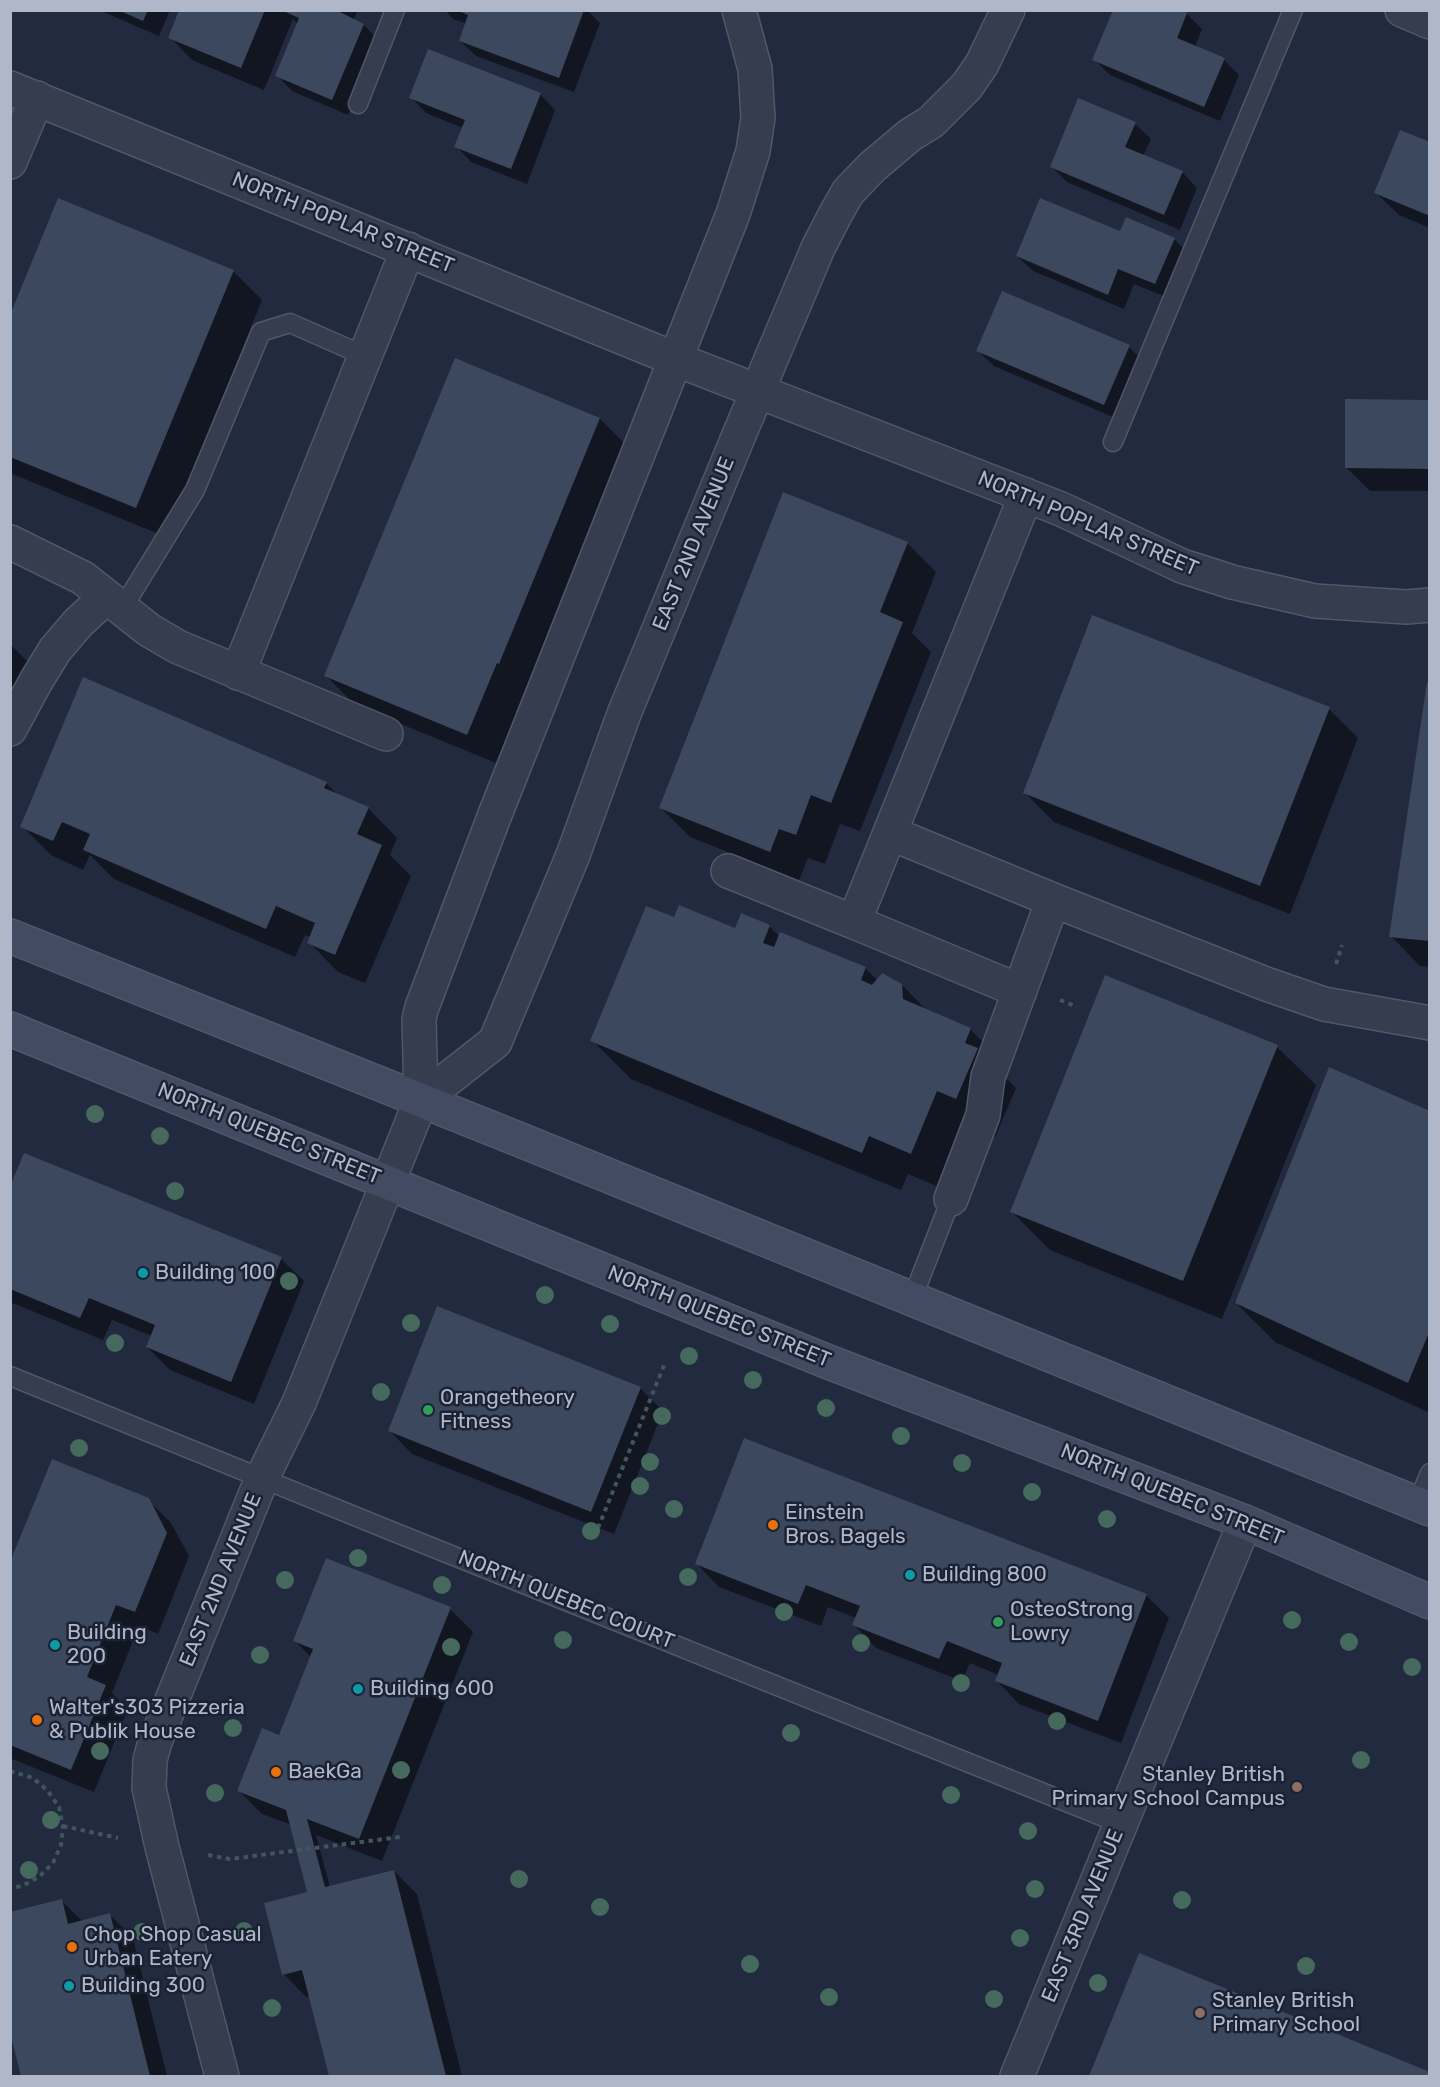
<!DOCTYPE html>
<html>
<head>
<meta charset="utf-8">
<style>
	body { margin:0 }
	#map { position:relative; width:1440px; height:2087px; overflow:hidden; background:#212a3e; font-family:Rubik,sans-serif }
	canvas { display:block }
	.frame { position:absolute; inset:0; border:12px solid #b0b7c9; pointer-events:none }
</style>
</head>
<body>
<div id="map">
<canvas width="1440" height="2087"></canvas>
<div class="frame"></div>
</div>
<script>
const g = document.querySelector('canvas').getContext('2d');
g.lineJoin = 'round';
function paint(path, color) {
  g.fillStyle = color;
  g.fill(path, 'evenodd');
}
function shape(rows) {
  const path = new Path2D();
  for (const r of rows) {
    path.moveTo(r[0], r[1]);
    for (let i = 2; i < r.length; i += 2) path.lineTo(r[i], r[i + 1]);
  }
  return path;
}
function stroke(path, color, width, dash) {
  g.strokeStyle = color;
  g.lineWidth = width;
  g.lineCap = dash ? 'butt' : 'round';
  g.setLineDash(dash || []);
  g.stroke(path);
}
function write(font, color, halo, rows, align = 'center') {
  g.font = font + ' Rubik,sans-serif';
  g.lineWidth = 5;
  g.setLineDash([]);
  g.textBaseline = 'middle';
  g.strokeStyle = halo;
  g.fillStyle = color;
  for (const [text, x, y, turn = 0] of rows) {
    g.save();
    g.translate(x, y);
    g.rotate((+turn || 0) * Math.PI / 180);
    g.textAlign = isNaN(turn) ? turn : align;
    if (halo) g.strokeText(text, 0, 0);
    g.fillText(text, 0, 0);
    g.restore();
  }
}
paint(shape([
	[99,10,170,10,159,36],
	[181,10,334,10,334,19,338,10,358,10,353,21,364,25,379,41,348,115,292,91,277,75,298,25,293,19,264,90,192,60,170,37],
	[445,10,587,10,600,23,574,92,476,56,460,41,467,24,453,19],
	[1187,14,1202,29,1195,47,1224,60,1239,75,1220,121,1110,75,1094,59],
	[540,94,555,110,527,184,471,162,456,146,463,128,426,113,411,97],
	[1079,100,1135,124,1151,139,1143,156,1182,172,1197,188,1180,230,1067,182,1052,167],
	[1430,143,1430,228,1399,215,1376,193],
	[1174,239,1190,255,1171,299,1134,284,1124,309,1033,271,1017,256],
	[233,271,262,300,166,537,10,473,10,319],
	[1129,347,1144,362,1120,420,994,366,978,351],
	[456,360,600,419,629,448,496,763,355,705,326,676],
	[1430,401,1430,491,1370,491,1347,468],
	[907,543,936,572,912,633,931,652,860,831,840,824,825,864,808,858,799,880,690,837,661,808],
	[10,644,28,662,10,701],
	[1430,684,1430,967,1420,966,1391,936],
	[1329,709,1358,738,1290,914,1054,822,1024,792],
	[326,783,339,796,368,808,397,838,390,855,411,876,365,983,338,972,309,942,311,937,305,935,295,957,114,879,90,855,83,870,51,855,22,826],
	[675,919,736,930,769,926,780,937,865,968,878,981,902,985,928,1012,970,1029,1009,1068,1005,1077,1016,1088,995,1137,976,1129,950,1192,908,1174,901,1190,631,1079,592,1040],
	[1277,1047,1316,1085,1222,1319,1050,1250,1011,1211],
	[1430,1112,1430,1413,1275,1342,1236,1303],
	[10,1190,281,1259,304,1281,254,1404,170,1370,147,1347,152,1336,112,1320,103,1340,10,1302],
	[640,1388,663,1411,614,1534,412,1454,390,1431],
	[148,1500,171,1523,189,1556,158,1634,139,1626,112,1693,128,1709,94,1792,10,1758,10,1566],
	[697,1564,1146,1595,1169,1618,1121,1743,1019,1704,997,1681,999,1675,970,1663,962,1681,876,1648,854,1625,856,1618,828,1607,821,1626,719,1587],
	[450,1609,473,1632,382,1861,316,1835,330,1887,394,1871,417,1894,462,2076,330,2076,310,1996,306,1997,284,1974,310,1893,292,1825,262,1814,239,1791,280,1737,312,1658,295,1641],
	[62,1901,83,1922,110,1915,133,1938,167,2076,23,2076,10,2027],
	[1140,1955,1430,2073,1430,2076,1091,2076]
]), '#0007');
paint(shape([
	[118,10,148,10,143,21],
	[179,10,265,10,241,68,168,38],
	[281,10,336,10,364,24,332,100,275,76,299,18],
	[457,10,584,10,559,78,459,41,468,15],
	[1113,10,1182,10,1187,13,1177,38,1225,58,1204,107,1092,60],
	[428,49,541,93,511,169,454,147,465,120,409,98],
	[1078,98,1136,122,1125,147,1183,171,1164,215,1050,167],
	[1400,130,1430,142,1430,216,1374,193],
	[58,198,234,270,136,508,10,457,10,315],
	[1040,198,1120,231,1126,217,1175,238,1155,284,1118,269,1108,295,1016,256],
	[1002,291,1130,345,1104,405,976,351],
	[455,358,600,418,499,664,497,663,467,735,324,676],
	[1345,399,1430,400,1430,469,1345,468],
	[783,492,908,542,880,612,903,622,831,803,811,795,796,835,779,829,770,852,659,808],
	[1092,615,1330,707,1260,886,1023,793],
	[83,677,327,782,324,788,369,807,357,834,382,845,335,955,307,943,315,923,276,906,266,929,83,850,90,834,62,822,53,841,20,827],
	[1427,682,1430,682,1430,941,1389,937],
	[679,905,735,928,741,913,770,925,763,943,774,947,780,932,866,967,861,980,872,985,882,973,902,984,903,999,971,1028,965,1043,978,1048,956,1099,937,1091,911,1154,869,1136,862,1153,590,1041,646,906,674,917],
	[1105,975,1278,1045,1183,1281,1010,1212],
	[1329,1067,1430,1111,1430,1330,1408,1383,1235,1303],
	[24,1153,282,1257,231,1382,146,1347,155,1325,89,1298,80,1318,10,1289,10,1186],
	[437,1306,641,1387,591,1512,388,1431],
	[744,1438,1147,1594,1098,1721,995,1681,1002,1663,947,1641,939,1659,852,1625,860,1606,806,1585,798,1604,695,1564],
	[52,1459,149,1498,167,1533,135,1612,116,1605,87,1677,106,1685,71,1770,10,1745,10,1562],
	[326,1558,451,1607,359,1839,307,1819,325,1887,394,1870,446,2076,329,2076,302,1970,282,1975,264,1903,307,1892,286,1810,237,1791,262,1728,279,1735,313,1649,293,1641],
	[62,1899,68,1924,110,1913,150,2076,21,2076,10,2033,10,1912],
	[1139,1953,1430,2072,1430,2076,1089,2076]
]), '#3c485e');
const service = shape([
	[358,104,395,10],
	[1113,442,1293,10],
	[122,609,195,490,261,332,290,323,365,356],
	[912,1299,951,1199],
	[10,1376,389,1530,1121,1824],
	[1417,1504,1430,1473]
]);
const minor = shape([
	[1402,10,1430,22],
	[10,88,675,359,1061,509,1182,566,1232,582,1315,601,1406,607,1430,605],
	[10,162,37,98],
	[10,542,83,578,149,630,178,647,386,734],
	[238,673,408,249],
	[10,729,36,681,55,650,78,623,106,597],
	[890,833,1053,900,1266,984,1324,1004,1430,1023],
	[728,871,854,922,1026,495],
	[854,922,1020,991],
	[421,1100,495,1042,573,855,624,714,739,435,818,248,835,215,848,192,872,167,910,135,931,122,967,86,982,64,1008,10],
	[951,1199,983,1115,988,1077,1053,900],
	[222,2076,162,1847,149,1788,150,1760,155,1742,262,1478,299,1403,421,1100,419,1019,422,1007,494,817,733,214,753,151,758,118,755,69,739,10],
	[1017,2076,1245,1522]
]);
const secondary = shape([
	[10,936,523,1141,1430,1509],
	[10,1029,826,1361,1245,1522,1430,1602]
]);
stroke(service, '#505769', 21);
stroke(minor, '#505769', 36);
stroke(secondary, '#505769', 36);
stroke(shape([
	[1336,964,1342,945],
	[1060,1000,1077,1007],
	[598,1528,665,1363],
	[10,1771,33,1778,48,1791,59,1807,63,1826,61,1845,53,1863,39,1877,22,1886,10,1888],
	[63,1826,118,1838],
	[208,1855,230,1859,400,1837]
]), '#41565c', 4, [4.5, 4.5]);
stroke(service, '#353d4e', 18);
stroke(minor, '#353d4e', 33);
stroke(secondary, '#424b61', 33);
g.fillStyle = '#46695d';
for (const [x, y] of [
	[95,1114],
	[160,1136],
	[175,1191],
	[289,1281],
	[545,1295],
	[411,1323],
	[610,1324],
	[115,1343],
	[689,1356],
	[753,1380],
	[381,1392],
	[826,1408],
	[662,1416],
	[901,1436],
	[79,1448],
	[650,1462],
	[962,1463],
	[640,1486],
	[1032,1492],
	[674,1509],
	[1107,1519],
	[591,1531],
	[358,1558],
	[688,1577],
	[285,1580],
	[442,1585],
	[784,1612],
	[1292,1620],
	[563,1640],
	[1349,1642],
	[861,1643],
	[451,1647],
	[260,1655],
	[1412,1667],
	[961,1683],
	[1057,1721],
	[233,1728],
	[791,1733],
	[100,1751],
	[1361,1760],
	[401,1770],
	[215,1793],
	[951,1795],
	[51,1820],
	[1028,1831],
	[29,1870],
	[519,1879],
	[1035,1889],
	[1182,1900],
	[600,1907],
	[244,1931],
	[142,1932],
	[1020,1938],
	[750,1964],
	[1306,1966],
	[1098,1983],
	[829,1997],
	[994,1999],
	[272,2008]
]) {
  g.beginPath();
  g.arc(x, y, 9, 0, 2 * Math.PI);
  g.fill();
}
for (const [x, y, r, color] of [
	[143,1273,6,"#0f9aa8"],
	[428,1410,6,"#2e9e5b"],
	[773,1525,6,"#e8710a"],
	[910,1575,6,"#0f9aa8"],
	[998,1622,6,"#2e9e5b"],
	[55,1645,6,"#0f9aa8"],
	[358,1689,6,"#0f9aa8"],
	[37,1720,6,"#e8710a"],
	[276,1772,6,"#e8710a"],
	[1297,1787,6,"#8d6e63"],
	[72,1947,6,"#e8710a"],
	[69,1986,6,"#0f9aa8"],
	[1200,2013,6,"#8d6e63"]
]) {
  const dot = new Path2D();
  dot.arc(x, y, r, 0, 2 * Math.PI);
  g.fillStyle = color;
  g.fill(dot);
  stroke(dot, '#1a2233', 2);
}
write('21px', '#b0b7c9', '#1a2233', [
	["NORTH POPLAR STREET",343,223,22],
	["NORTH POPLAR STREET",1088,524,23],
	["EAST 2ND AVENUE",694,544,-68],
	["NORTH QUEBEC STREET",269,1134,22],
	["NORTH QUEBEC STREET",719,1317,22],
	["NORTH QUEBEC STREET",1172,1495,22],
	["EAST 2ND AVENUE",221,1580,-68],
	["NORTH QUEBEC COURT",566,1600,22],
	["EAST 3RD AVENUE",1083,1916,-68]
]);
write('21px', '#b0b7c9', '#1a2233', [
	["Building 100",155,1273],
	["Orangetheory",440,1398],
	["Fitness",440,1422],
	["Einstein",785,1513],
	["Bros. Bagels",785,1537],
	["Building 800",922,1575],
	["OsteoStrong",1010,1610],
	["Lowry",1010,1634],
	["Building",67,1633],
	["200",67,1657],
	["Building 600",370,1689],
	["Walter's303 Pizzeria",49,1708],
	["& Publik House",49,1732],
	["BaekGa",288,1772],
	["Stanley British",1285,1775,"right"],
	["Primary School Campus",1285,1799,"right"],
	["Chop Shop Casual",84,1935],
	["Urban Eatery",84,1959],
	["Building 300",81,1986],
	["Stanley British",1212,2001],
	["Primary School",1212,2025]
], 'left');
</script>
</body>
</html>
